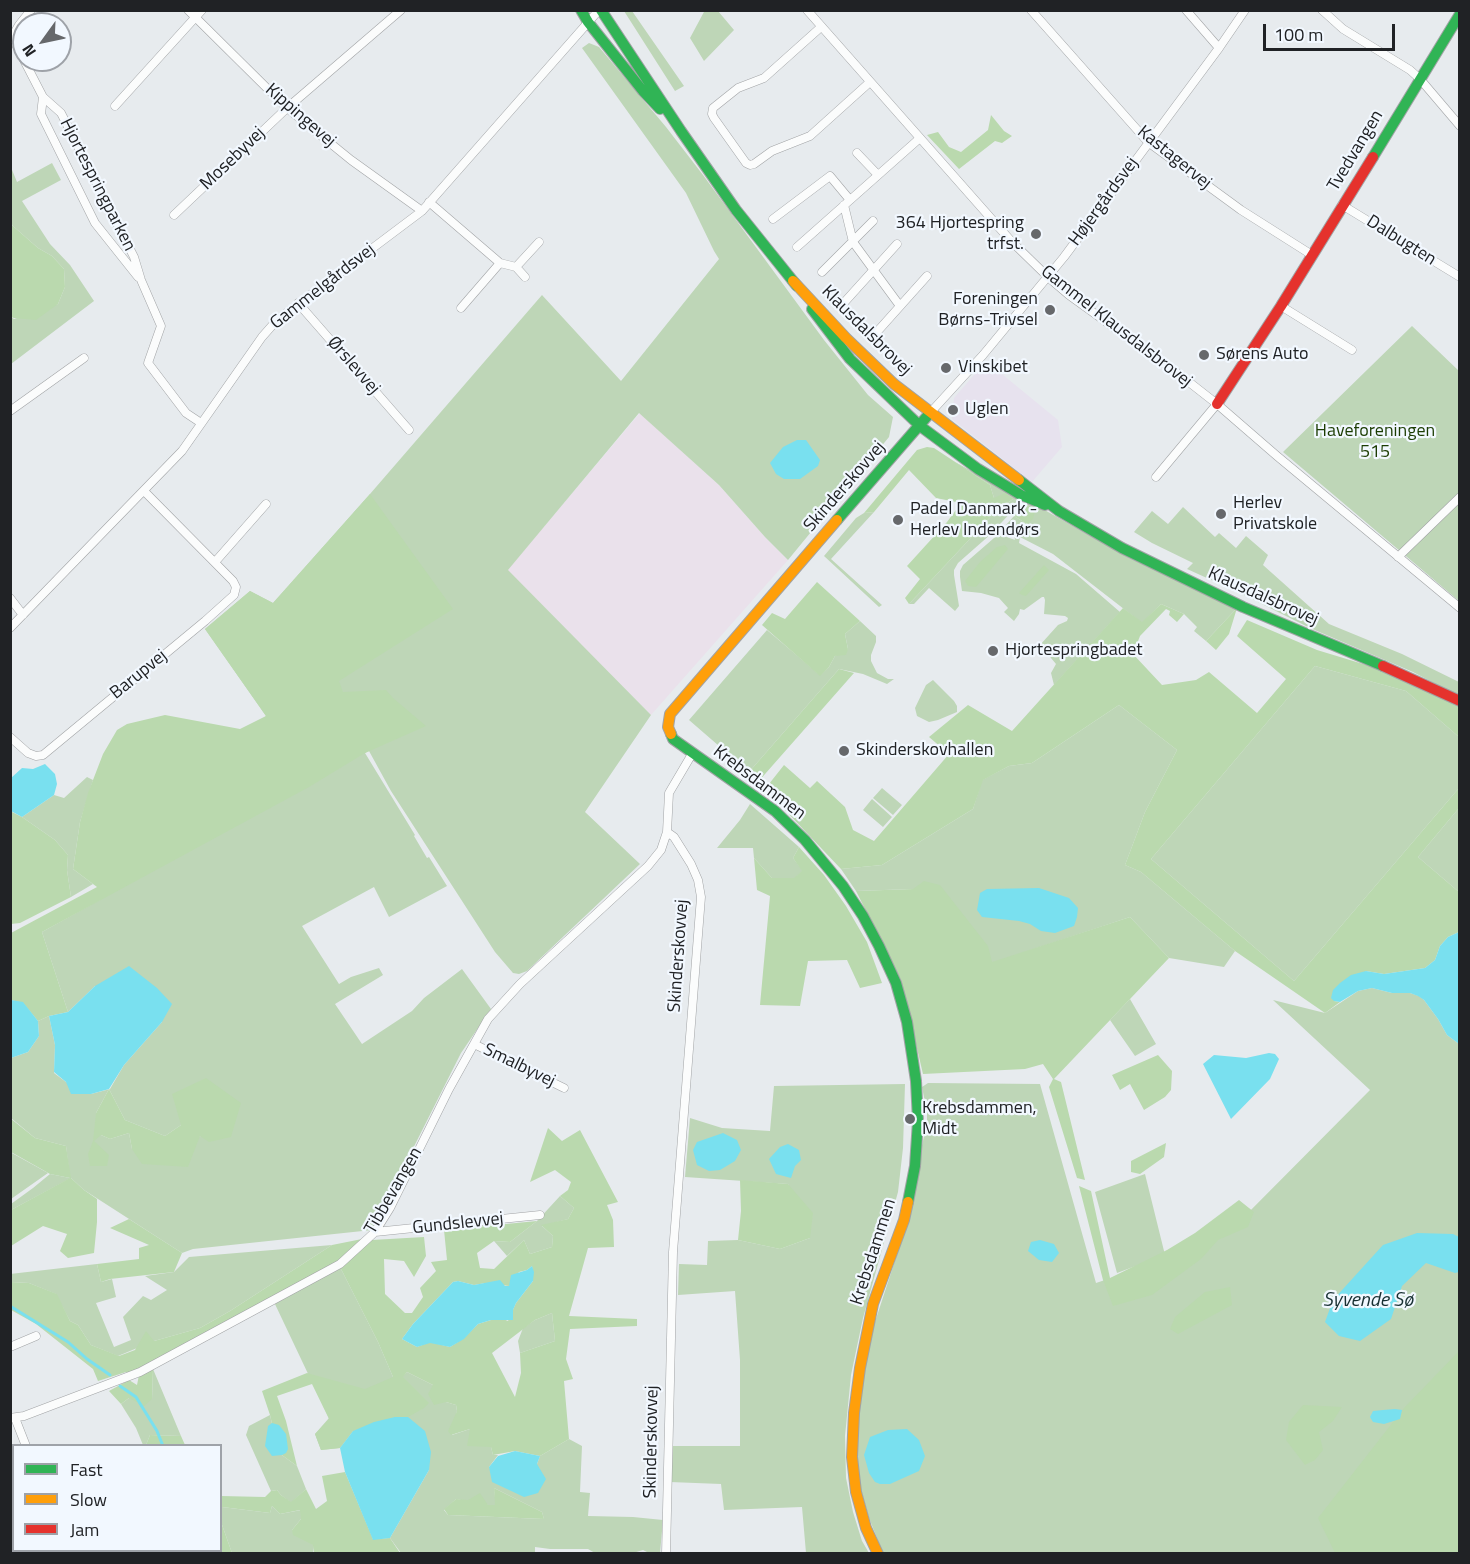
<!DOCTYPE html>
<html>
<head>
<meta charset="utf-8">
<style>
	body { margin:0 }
	#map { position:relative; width:1470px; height:1564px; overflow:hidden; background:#e7ebee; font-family:"Titillium Web",sans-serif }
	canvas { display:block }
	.frame { position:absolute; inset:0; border:12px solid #202225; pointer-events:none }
	.legend { position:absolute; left:12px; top:1444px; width:210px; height:108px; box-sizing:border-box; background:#f2f8ff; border:2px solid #9ea2a8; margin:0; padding:8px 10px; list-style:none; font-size:18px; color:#202225 }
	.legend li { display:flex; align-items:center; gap:12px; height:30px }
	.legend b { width:30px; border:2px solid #9ea2a8 }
	.north { position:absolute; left:12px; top:12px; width:60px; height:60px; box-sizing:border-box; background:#f2f8ff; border:2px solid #9ea2a8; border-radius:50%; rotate:237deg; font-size:16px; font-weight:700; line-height:24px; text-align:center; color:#202225 }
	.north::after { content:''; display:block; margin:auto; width:21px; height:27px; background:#66686b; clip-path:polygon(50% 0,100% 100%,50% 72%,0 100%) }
	.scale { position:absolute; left:1263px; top:24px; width:132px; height:27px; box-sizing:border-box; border:3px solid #202225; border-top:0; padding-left:8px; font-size:18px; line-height:21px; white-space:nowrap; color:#202225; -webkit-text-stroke:4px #f2f8ff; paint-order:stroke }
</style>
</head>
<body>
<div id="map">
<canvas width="1470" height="1564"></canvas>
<div class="frame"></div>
<ul class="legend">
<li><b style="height:8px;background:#30b455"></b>Fast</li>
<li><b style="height:8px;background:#ff9f0a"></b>Slow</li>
<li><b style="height:8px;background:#e5322d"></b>Jam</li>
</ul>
<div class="north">N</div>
<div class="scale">100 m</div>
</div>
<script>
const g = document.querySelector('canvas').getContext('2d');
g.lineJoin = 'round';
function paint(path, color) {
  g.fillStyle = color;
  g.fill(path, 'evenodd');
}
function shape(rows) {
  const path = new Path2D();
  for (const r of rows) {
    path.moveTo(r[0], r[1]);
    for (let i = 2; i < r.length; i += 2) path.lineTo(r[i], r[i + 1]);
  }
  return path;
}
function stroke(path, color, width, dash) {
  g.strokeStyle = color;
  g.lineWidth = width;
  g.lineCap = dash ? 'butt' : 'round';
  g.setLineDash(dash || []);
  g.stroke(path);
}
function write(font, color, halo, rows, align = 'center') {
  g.font = font + ' "Titillium Web",sans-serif';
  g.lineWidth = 4.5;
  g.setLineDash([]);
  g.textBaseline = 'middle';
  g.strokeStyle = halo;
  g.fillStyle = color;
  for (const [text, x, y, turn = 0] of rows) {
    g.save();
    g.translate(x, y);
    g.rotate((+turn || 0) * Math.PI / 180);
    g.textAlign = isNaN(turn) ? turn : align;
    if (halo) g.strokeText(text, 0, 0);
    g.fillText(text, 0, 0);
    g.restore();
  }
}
paint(shape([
	[986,361,1058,420,1062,447,1032,482,952,419,954,398]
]), '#e7e2ee');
paint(shape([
	[640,413,719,485,765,537,788,560,651,715,507,570]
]), '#eae1eb');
paint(shape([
	[705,10,718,11,734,30,704,61,690,38],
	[624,11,632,11,684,86,675,91],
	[589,43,599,47,666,127,703,175,824,340,868,395,893,417,889,437,788,560,765,537,719,485,639,413,508,570,651,715,585,812,640,864,527,971,519,974,513,973,495,952,391,791,369,751,365,753,415,835,414,836,427,858,429,857,447,886,389,917,374,887,302,926,339,984,351,977,379,968,383,975,335,1004,362,1044,412,1011,424,998,462,969,491,1009,461,1053,372,1230,193,1249,182,1253,84,1190,71,1178,11,1210,11,1204,33,1188,50,1174,70,1178,66,1146,35,1138,11,1118,11,1058,28,1052,39,1036,38,1021,49,1016,55,1045,54,1073,66,1082,91,1094,110,1089,124,1065,162,1022,95,986,68,1012,42,932,130,883,266,716,205,629,250,591,273,603,370,494,542,295,621,381,719,259,714,251,686,193,582,48],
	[109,1089,125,1120,165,1136,181,1125,231,1137,201,1136,132,1149,129,1133,110,1139,101,1135,96,1113],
	[52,163,61,180,22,201,50,244,70,265,94,301,11,364,11,317,14,319,58,304,65,287,64,269,52,256,38,248,13,226,11,223,10,165,17,182],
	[1412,326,1459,371,1459,601,1283,452],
	[953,461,1023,499,991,534,958,563,954,570,954,575,959,606,955,611,929,588,914,604,909,604,996,511,1013,499,994,498,990,485],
	[1027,500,1129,558,1237,608,1206,641,1194,631,1197,627,1184,614,1161,604,1142,623,1053,554,1020,537,1019,543,1076,574,1120,612,1054,685,1051,673,1056,664,1040,645,1058,625,1067,621,1068,618,1065,616,1044,614,1045,600,1044,597,1042,597,1024,610,1020,609,1019,614,1014,621,1004,612,1008,608,999,598,981,593,962,591,960,577,960,571,963,565,994,538,999,536,1004,536,1015,540,1014,534,1008,530,1006,525,1014,516,1027,524,1034,511,1024,504],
	[1183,507,1215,537,1219,533,1236,548,1246,536,1268,555,1263,565,1329,624,1402,654,1459,682,1459,696,1413,672,1310,628,1240,593,1187,569,1193,563,1152,543,1134,532,1152,511,1168,524],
	[874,512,831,559,882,605,879,607,824,556,856,518,864,513],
	[860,621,876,636,876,642,871,655,871,661,877,673,888,679,894,679,887,684,863,674,839,669,749,772,689,720,767,630,820,675,829,667,835,656,848,649,845,634],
	[1315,666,1406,691,1459,737,1459,788,1294,981,1151,859],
	[933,680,954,701,957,706,957,712,938,720,929,722,917,716,915,708,926,685],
	[1119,705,1177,750,1145,812,1125,865,1141,872,1235,951,1224,967,1169,958,1130,917,992,963,913,889,856,891,841,869,882,865,973,809,982,780,1009,766,1032,763],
	[87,777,93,780,80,822,73,869,93,884,71,897,67,870,68,855,55,840,22,817,54,795,64,798],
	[882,788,902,805,893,815,873,798],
	[872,799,892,817,883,827,863,810],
	[750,804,799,847,793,858,803,871,794,879,772,878,754,858,753,848,717,848,740,820],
	[1459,808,1459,892,1418,857],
	[1372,988,1392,993,1410,993,1419,996,1424,1000,1438,1019,1447,1035,1459,1044,1459,1553,883,1553,869,1518,860,1486,856,1450,857,1421,864,1367,873,1328,907,1224,916,1187,921,1150,927,1123,927,1112,922,1087,928,1083,1040,1084,1096,1283,1153,1264,1237,1224,1370,1090,1273,1000,1325,1013,1358,991],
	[1130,999,1156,1044,1135,1056,1110,1020],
	[905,1084,903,1148,898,1192,863,1318,851,1375,845,1436,846,1478,853,1512,862,1541,869,1553,806,1553,802,1507,724,1510,721,1484,670,1482,672,1446,740,1446,740,1360,735,1291,678,1295,679,1264,707,1265,708,1241,738,1240,780,1249,810,1238,788,1184,685,1177,690,1118,722,1128,770,1131,774,1086],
	[10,1152,48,1173,11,1199,11,1185],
	[1145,1174,1165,1255,1117,1273,1095,1192],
	[560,1196,574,1208,568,1219,542,1226,553,1236,552,1247,530,1254,524,1240,507,1256,494,1241,510,1242,537,1221],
	[332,1245,230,1311,200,1328,154,1341,118,1356,91,1345,78,1325,70,1321,56,1294,29,1283,11,1282,10,1274,97,1264,101,1282,112,1279,116,1297,96,1303,114,1347,131,1340,123,1317,143,1296,151,1300,167,1290,145,1276,174,1272,189,1257],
	[340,1267,378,1342,393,1377,403,1376,407,1372,433,1385,446,1402,456,1405,457,1411,452,1435,470,1429,491,1447,493,1455,498,1455,489,1467,537,1464,540,1456,569,1439,582,1446,580,1492,590,1493,588,1516,633,1517,663,1520,660,1553,649,1553,643,1550,633,1553,595,1553,588,1549,550,1549,535,1547,535,1554,401,1553,390,1538,429,1470,353,1431,340,1448,321,1450,315,1434,329,1418,274,1302],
	[494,1488,542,1512,544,1519,448,1515,444,1510,456,1499,488,1505,496,1506],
	[552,1313,555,1341,520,1353,518,1341,523,1328,535,1320],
	[153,1369,181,1436,150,1435,146,1445,143,1445,136,1428,121,1404,129,1398,152,1399],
	[270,1415,279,1453,297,1466,306,1489,291,1503,281,1495,277,1490,271,1491,246,1435,249,1426],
	[272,1506,280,1514,301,1510,301,1519,292,1530,314,1545,313,1553,232,1553,221,1522,220,1510,222,1507,270,1513]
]), '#bed6b7');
paint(shape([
	[991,115,1004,131,1012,136,1002,143,995,141,959,169,927,135,938,132,949,147,961,152,988,130],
	[10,223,13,226,38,248,52,256,64,269,65,287,58,304,36,320,14,318,11,317],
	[927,447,934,448,990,485,994,498,1005,493,1013,499,996,511,909,604,905,598,920,579,907,566,947,522,961,503,936,498,909,470,874,512,864,513,917,450],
	[370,494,453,609,339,681,343,692,386,690,393,698,426,726,365,753,309,787,42,932,68,1012,49,1016,38,1021,23,1003,11,1000,11,933,97,887,73,869,80,822,88,793,103,754,117,730,127,724,165,715,240,729,266,716,205,629,250,591,273,603],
	[1024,504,1035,511,1033,519,1027,524,1014,516],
	[1005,545,1008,549,976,587,968,586,965,581,980,562,997,547],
	[1044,565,1049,570,1026,596,1022,595,1019,593],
	[817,582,860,621,845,634,848,649,846,655,835,656,829,667,820,676,762,625,772,613,785,619],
	[1161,604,1184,614,1177,622,1169,615,1170,611,1166,609,1140,636,1133,654,1162,685,1196,680,1209,672,1257,713,1286,679,1237,636,1247,620,1317,650,1409,678,1459,704,1459,737,1406,691,1315,666,1151,859,1294,981,1459,788,1459,808,1418,857,1459,892,1459,932,1448,937,1440,946,1435,960,1425,968,1384,974,1366,971,1334,1001,1340,1002,1325,1013,1235,951,1141,872,1125,865,1145,812,1177,750,1119,705,1032,763,1009,766,983,780,973,809,882,865,841,869,765,789,784,765,810,788,817,781,845,807,853,830,874,841,949,754,929,737,968,705,1012,731,1123,608,1142,622],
	[1237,608,1229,634,1216,650,1206,641],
	[839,669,854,673,758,782,749,772],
	[10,811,22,817,55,840,68,855,67,870,71,897,20,923,11,924],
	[799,847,824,875,846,906,867,942,882,983,860,988,847,960,808,961,800,1006,760,1005,770,896,757,890,754,858,772,878,794,878,802,871,793,858],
	[924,881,940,885,988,946,992,962,1130,917,1169,958,1054,1079,1061,1082,1085,1180,1077,1178,1049,1087,1053,1079,1043,1064,1025,1069,923,1074,901,980,856,891,913,889],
	[1158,1055,1172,1071,1171,1090,1165,1097,1144,1110,1130,1084,1120,1090,1112,1075],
	[206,1078,241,1103,231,1137,209,1142,200,1136,188,1167,142,1164,132,1149,129,1133,110,1139,101,1135,94,1141,109,1155,107,1166,90,1166,88,1154,93,1141,96,1113,109,1089,125,1120,165,1136,181,1125,172,1094],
	[10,1118,35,1138,66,1146,71,1178,84,1190,97,1199,97,1222,94,1253,68,1258,60,1251,67,1234,43,1226,11,1246,11,1210,70,1178,50,1174,11,1152],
	[548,1128,562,1141,580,1130,618,1202,607,1205,613,1220,614,1247,588,1248,569,1316,637,1319,637,1326,570,1329,566,1359,573,1379,564,1381,569,1439,540,1456,515,1451,493,1455,491,1447,467,1446,470,1429,451,1435,448,1431,457,1411,456,1405,446,1402,434,1405,428,1394,433,1385,407,1372,403,1377,429,1403,424,1408,408,1417,395,1417,353,1431,340,1448,321,1450,315,1434,329,1419,312,1384,277,1396,286,1421,297,1466,279,1453,270,1415,262,1391,307,1373,365,1389,393,1377,378,1342,340,1267,372,1240,424,1237,426,1256,414,1277,404,1261,384,1259,385,1294,405,1313,412,1313,423,1297,420,1288,436,1271,431,1262,447,1260,444,1230,537,1221,510,1242,494,1241,477,1253,480,1268,494,1269,524,1240,530,1254,552,1247,553,1236,541,1225,568,1219,574,1208,560,1196,568,1190,571,1182,555,1170,530,1182],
	[532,1266,533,1281,516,1303,508,1321,503,1319,491,1320,478,1324,464,1338,450,1347,430,1342,417,1347,402,1339,413,1324,453,1282,458,1281,474,1285,486,1283,509,1286,519,1272,527,1270],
	[552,1313,555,1341,520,1353,521,1373,515,1397,492,1353,535,1320],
	[1166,1143,1164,1157,1140,1174,1131,1172,1131,1161],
	[740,1180,788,1184,813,1213,810,1238,780,1249,738,1240,741,1211],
	[1079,1186,1091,1191,1110,1278,1167,1250,1195,1233,1239,1200,1254,1212,1248,1227,1218,1240,1201,1259,1152,1295,1113,1306,1103,1280],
	[129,1219,182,1253,174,1272,110,1279,101,1282,97,1264,139,1259,139,1248,149,1245,110,1228],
	[362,1239,338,1262,140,1368,127,1373,126,1372,98,1381,93,1369,36,1324,11,1310,11,1282,29,1283,57,1294,70,1321,78,1325,91,1345,119,1356,135,1350,146,1331,154,1341,200,1328,230,1311,332,1245],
	[1230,1287,1232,1305,1178,1334,1170,1329,1175,1317,1205,1292],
	[1459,1351,1459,1553,1335,1553,1318,1518,1404,1408],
	[153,1369,152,1399,144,1406,129,1398,121,1404,109,1391,129,1380,137,1385,139,1375],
	[1303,1405,1342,1407,1333,1421,1319,1432,1323,1450,1315,1460,1305,1465,1286,1440,1289,1422],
	[150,1435,181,1436,185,1445,146,1445],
	[345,1472,373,1539,390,1538,400,1553,314,1553,313,1545,293,1535,292,1530,301,1519,300,1510,280,1514,272,1506,270,1513,222,1507,221,1510,221,1496,265,1497,271,1491,277,1490,281,1495,291,1502,306,1489,316,1509,327,1501,322,1476],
	[494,1488,542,1512,544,1519,448,1515,444,1509,456,1499,468,1500,480,1493,488,1505,495,1505],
	[221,1522,232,1553,202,1553,200,1551,220,1550]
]), '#bad9ae');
paint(shape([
	[797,440,806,440,820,460,818,466,800,479,784,479,776,474,770,463,783,447],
	[45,764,55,774,57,784,54,795,22,817,11,811,11,778,22,768,33,769],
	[1039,888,1069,898,1078,908,1077,917,1074,926,1055,933,1041,931,1030,924,1019,921,982,917,977,910,980,893,987,889],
	[1459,932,1459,1044,1447,1035,1438,1019,1424,1000,1418,996,1410,993,1392,993,1372,988,1358,991,1340,1002,1334,1001,1331,998,1333,990,1340,983,1351,975,1366,971,1384,974,1425,968,1435,960,1440,946,1448,937],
	[129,966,157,988,172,1004,162,1022,124,1065,109,1089,91,1094,71,1094,66,1082,54,1072,55,1045,49,1016,68,1012,95,986],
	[11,1000,23,1002,38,1021,39,1036,28,1052,11,1058],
	[1269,1053,1275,1054,1279,1059,1270,1079,1231,1119,1203,1064,1214,1055,1246,1058],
	[723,1133,737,1140,741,1150,735,1161,720,1170,709,1171,697,1165,693,1150,697,1142],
	[788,1144,799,1150,801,1160,795,1166,791,1178,776,1174,769,1159,780,1147],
	[1417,1233,1453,1234,1459,1237,1459,1272,1455,1273,1426,1263,1402,1286,1391,1319,1360,1341,1339,1336,1325,1322,1333,1300,1383,1245],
	[1040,1240,1054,1244,1059,1253,1052,1262,1039,1260,1028,1251,1031,1242],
	[532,1266,534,1272,533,1281,516,1303,513,1310,513,1320,491,1320,478,1324,464,1339,450,1347,430,1343,417,1347,402,1339,413,1324,453,1282,458,1281,474,1285,500,1280,505,1286,509,1286,511,1275,527,1270],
	[1383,1410,1395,1409,1402,1410,1400,1419,1384,1424,1373,1422,1370,1417,1373,1411],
	[395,1417,408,1417,425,1431,431,1452,429,1470,390,1538,373,1540,345,1472,340,1448,353,1431,374,1422],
	[272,1423,279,1425,286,1434,288,1449,286,1453,282,1455,272,1456,265,1446,268,1426],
	[907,1429,919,1440,925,1456,919,1471,890,1484,880,1484,875,1482,869,1473,864,1455,870,1437,888,1430],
	[515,1451,540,1456,537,1464,546,1479,538,1493,524,1497,492,1482,489,1467,498,1456]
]), '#79e0ef');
stroke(shape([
	[10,1306,68,1342,87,1359,110,1375],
	[120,1386,136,1397,157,1431,163,1446],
	[210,1550,211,1554]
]), '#79e0ef', 3);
const street = shape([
	[31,10,19,25,12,37,43,97,41,114,95,223,138,277],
	[188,10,287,108,351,160,422,211],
	[807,10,1011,241,1048,277,1069,295,1180,375,1217,404,1277,456,1460,608],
	[1031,10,1148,142,1241,210,1312,255],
	[1186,10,1219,48],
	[1322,10,1343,29,1410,70,1420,79,1460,126],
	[821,27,764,78,738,88,713,108,712,114,714,118,746,163,750,165,754,164,772,151,810,136,870,82],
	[43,97,61,113,134,257,141,280,161,326,148,363,186,413,201,423],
	[115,106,202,10],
	[857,153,878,175],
	[429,202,500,263,516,267,525,277],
	[844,205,853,242,900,306],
	[1342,205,1460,277],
	[174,215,287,108,401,10],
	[773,219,830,176,850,200],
	[797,247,920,138],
	[516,267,539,242],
	[822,272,873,221],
	[298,303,409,430],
	[841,306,897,244],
	[1281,306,1352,350],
	[461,308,500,263],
	[876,333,927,276],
	[10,411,84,358],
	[930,413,983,355,1064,257,1219,48,1245,10],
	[1156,477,1217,404],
	[1398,557,1460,497],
	[215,562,266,504],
	[10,598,23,615],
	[10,628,182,451,262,337,277,320,422,211,599,10],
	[10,737,28,753,36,756,43,755,205,621,234,595,236,587,233,581,144,491],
	[474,1044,564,1088],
	[375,1232,540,1215],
	[10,1347,36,1336],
	[10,1418,24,1416,140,1372,340,1264,375,1232,390,1208,449,1089,488,1019,520,984,648,866,661,850,667,832,669,793,692,754],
	[15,1418,26,1446],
	[95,1550,103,1554],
	[666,1554,673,1252,701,897,698,880,691,864,674,837,667,832]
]);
const fast = shape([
	[581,10,588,22,643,91,660,109],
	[601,10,681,131,736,210,797,286],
	[1373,157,1460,14],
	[812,309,850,359,920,426,978,469,1021,495,1045,505],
	[1019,480,1059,511,1122,548,1243,607,1383,666],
	[837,520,930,413],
	[671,734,673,739,775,811,805,840,843,886,863,916,879,946,896,983,907,1022,916,1081,918,1121,915,1166,908,1202],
	[39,1550,47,1554]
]);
const slow = shape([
	[793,281,846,338,894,384,1019,480],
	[671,734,668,727,670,714,837,520],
	[878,1554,866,1528,856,1492,852,1457,854,1413,860,1368,873,1304,904,1220,908,1202]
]);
const jam = shape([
	[1217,404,1281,306,1373,157],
	[1383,666,1460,701],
	[10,1539,14,1540]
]);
stroke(street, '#a1a3a5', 9);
stroke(fast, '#a1a3a5', 12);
stroke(slow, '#a1a3a5', 12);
stroke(jam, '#a1a3a5', 12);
stroke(street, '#fbfcfc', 8);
stroke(fast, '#30b455', 10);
stroke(slow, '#ff9f0a', 10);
stroke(jam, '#e5322d', 10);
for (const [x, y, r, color] of [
	[1036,234,6,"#66686b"],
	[1050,310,6,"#66686b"],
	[1204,355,6,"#66686b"],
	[946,368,6,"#66686b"],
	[953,410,6,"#66686b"],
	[1221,514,6,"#66686b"],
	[898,520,6,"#66686b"],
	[993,651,6,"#66686b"],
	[844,751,6,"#66686b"],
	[910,1119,6,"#66686b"]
]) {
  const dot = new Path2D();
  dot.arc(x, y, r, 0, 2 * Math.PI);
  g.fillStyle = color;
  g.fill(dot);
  stroke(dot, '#f2f8ff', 2);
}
write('18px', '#202225', '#f2f8ff', [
	["Kippingevej",300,116,41],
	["Tvedvangen",1356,151,-59],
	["Kastagervej",1174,158,39],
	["Mosebyvej",233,159,-44],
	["Hjortespringparken",97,185,63],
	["Højergårdsvej",1104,202,-54],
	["Dalbugten",1401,241,32],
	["Gammelgårdsvej",323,287,-38],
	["Gammel Klausdalsbrovej",1116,327,38],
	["Klausdalsbrovej",866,331,45],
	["Ørslevvej",353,366,49],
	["Skinderskovvej",845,487,-49],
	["Klausdalsbrovej",1263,597,24],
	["Barupvej",139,675,-39],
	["Krebsdammen",759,783,37],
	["Skinderskovvej",679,956,-86],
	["Smalbyvej",519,1066,26],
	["Tibbevangen",394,1191,-60],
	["Gundslevvej",458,1224,-6],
	["Krebsdammen",874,1252,-72],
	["Skinderskovvej",652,1442,-89]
]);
write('18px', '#202225', '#f2f8ff', [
	["364 Hjortespring",1024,224,"right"],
	["trfst.",1024,245,"right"],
	["Foreningen",1038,300,"right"],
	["Børns-Trivsel",1038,321,"right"],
	["Sørens Auto",1216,355],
	["Vinskibet",958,368],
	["Uglen",965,410],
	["Herlev",1233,504],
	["Privatskole",1233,525],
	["Padel Danmark -",910,510],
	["Herlev Indendørs",910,531],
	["Hjortespringbadet",1005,651],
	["Skinderskovhallen",856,751],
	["Krebsdammen,",922,1109],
	["Midt",922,1130]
], 'left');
write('18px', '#1b3c02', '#f2f8ff', [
	["Haveforeningen",1375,432],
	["515",1375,453]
]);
write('italic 20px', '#183033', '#f2f8ff', [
	["Syvende Sø",1368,1301]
]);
</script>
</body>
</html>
